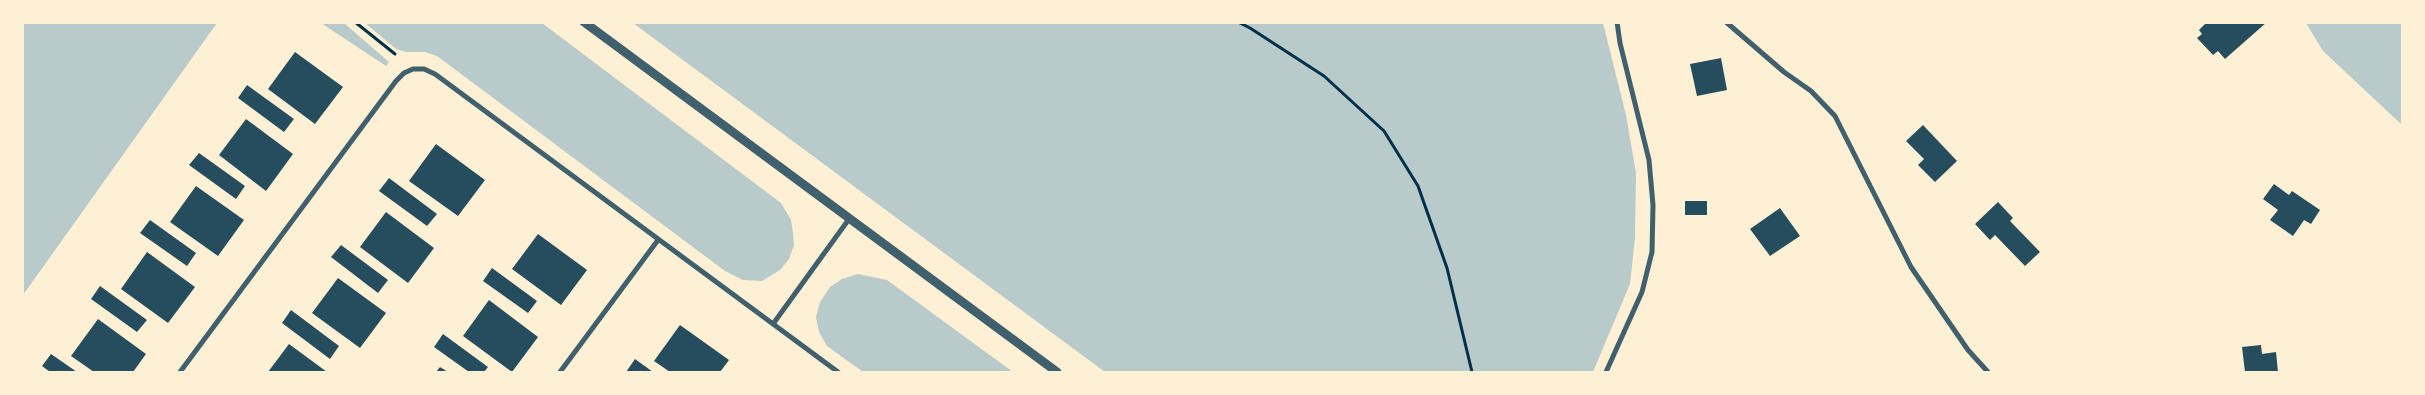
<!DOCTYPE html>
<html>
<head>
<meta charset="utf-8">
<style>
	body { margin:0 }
	#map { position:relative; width:2425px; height:395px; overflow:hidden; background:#fdf0d5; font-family:"Exo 2",sans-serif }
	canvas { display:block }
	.frame { position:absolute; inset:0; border:24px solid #fdf0d5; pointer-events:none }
</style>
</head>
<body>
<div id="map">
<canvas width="2425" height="395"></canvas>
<div class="frame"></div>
</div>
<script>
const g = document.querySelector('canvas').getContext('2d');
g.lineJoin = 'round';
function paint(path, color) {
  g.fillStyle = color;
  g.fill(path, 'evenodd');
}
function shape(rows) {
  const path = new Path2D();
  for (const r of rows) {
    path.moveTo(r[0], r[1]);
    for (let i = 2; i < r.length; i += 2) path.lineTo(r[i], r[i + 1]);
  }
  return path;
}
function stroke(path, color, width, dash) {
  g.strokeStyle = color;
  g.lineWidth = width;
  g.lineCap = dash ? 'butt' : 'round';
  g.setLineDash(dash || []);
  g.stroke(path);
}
paint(shape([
	[23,22,217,23,23,295,22,23],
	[321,23,344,23,389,62,386,66],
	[365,23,542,23,781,203,791,220,793,233,794,245,789,259,780,270,762,281,743,280,725,271,437,56,425,52,406,52,396,49],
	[633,23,1603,23,1626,115,1636,173,1635,238,1630,284,1593,372,1105,372],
	[2306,23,2402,23,2402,125,2323,51],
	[858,274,887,280,1013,372,863,372,827,346,819,332,816,317,820,302,830,287,842,279]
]), '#b9caca');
paint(shape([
	[2207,22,2267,22,2225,59,2218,51,2213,55,2197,38,2202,34,2199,30],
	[295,52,343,87,315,124,268,89],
	[1721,58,1727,90,1697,96,1690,64],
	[247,85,294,119,284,132,238,98],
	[246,119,293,154,266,191,219,155],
	[1923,125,1957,161,1935,182,1918,165,1924,159,1906,141],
	[436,144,485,180,458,216,409,181],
	[199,153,245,186,236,199,189,165],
	[389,178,437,214,427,226,379,191],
	[2274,184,2289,195,2292,191,2320,210,2311,224,2304,220,2293,236,2270,220,2278,210,2263,199],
	[196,186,244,220,218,256,170,222],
	[1685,201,1707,201,1707,215,1685,215],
	[1998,202,2013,218,2010,221,2040,252,2025,266,1995,235,1990,240,1975,224],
	[1780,208,1800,236,1770,256,1750,229],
	[386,212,434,248,408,283,360,247],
	[150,220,196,253,187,266,140,233],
	[538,234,587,270,561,305,512,269],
	[341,245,388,280,378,293,331,257],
	[147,252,195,287,168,323,121,289],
	[492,268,537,301,528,313,483,281],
	[338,278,386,313,360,348,312,313],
	[100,286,147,320,137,332,91,299],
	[489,300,538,337,512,372,463,336],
	[291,310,339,346,330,359,282,323],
	[98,319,146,354,133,372,94,372,71,356],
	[680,325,729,360,720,372,670,372,654,361],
	[443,334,488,367,484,372,469,372,434,347],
	[289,344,327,372,268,372],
	[2261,345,2262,354,2276,352,2278,372,2245,372,2242,347],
	[51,354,77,372,50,372,42,366],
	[635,359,653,372,626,372],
	[440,367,448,372,436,372]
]), '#264d5e');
stroke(shape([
	[355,22,395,54],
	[1238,22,1250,28,1324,76,1384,131,1418,186,1447,268,1472,372]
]), '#003049', 3);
stroke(shape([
	[1726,22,1784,72,1811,91,1835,116,1911,267,1968,350,1988,372],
	[773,324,849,219],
	[180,372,396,81,404,73,413,69,424,69,435,74,838,372],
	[560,372,658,240],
	[1606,372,1642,292,1652,252,1653,205,1649,160,1620,43,1617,22]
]), '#3f606c', 5);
stroke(shape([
	[584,22,1057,372]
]), '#3f606c', 9);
</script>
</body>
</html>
